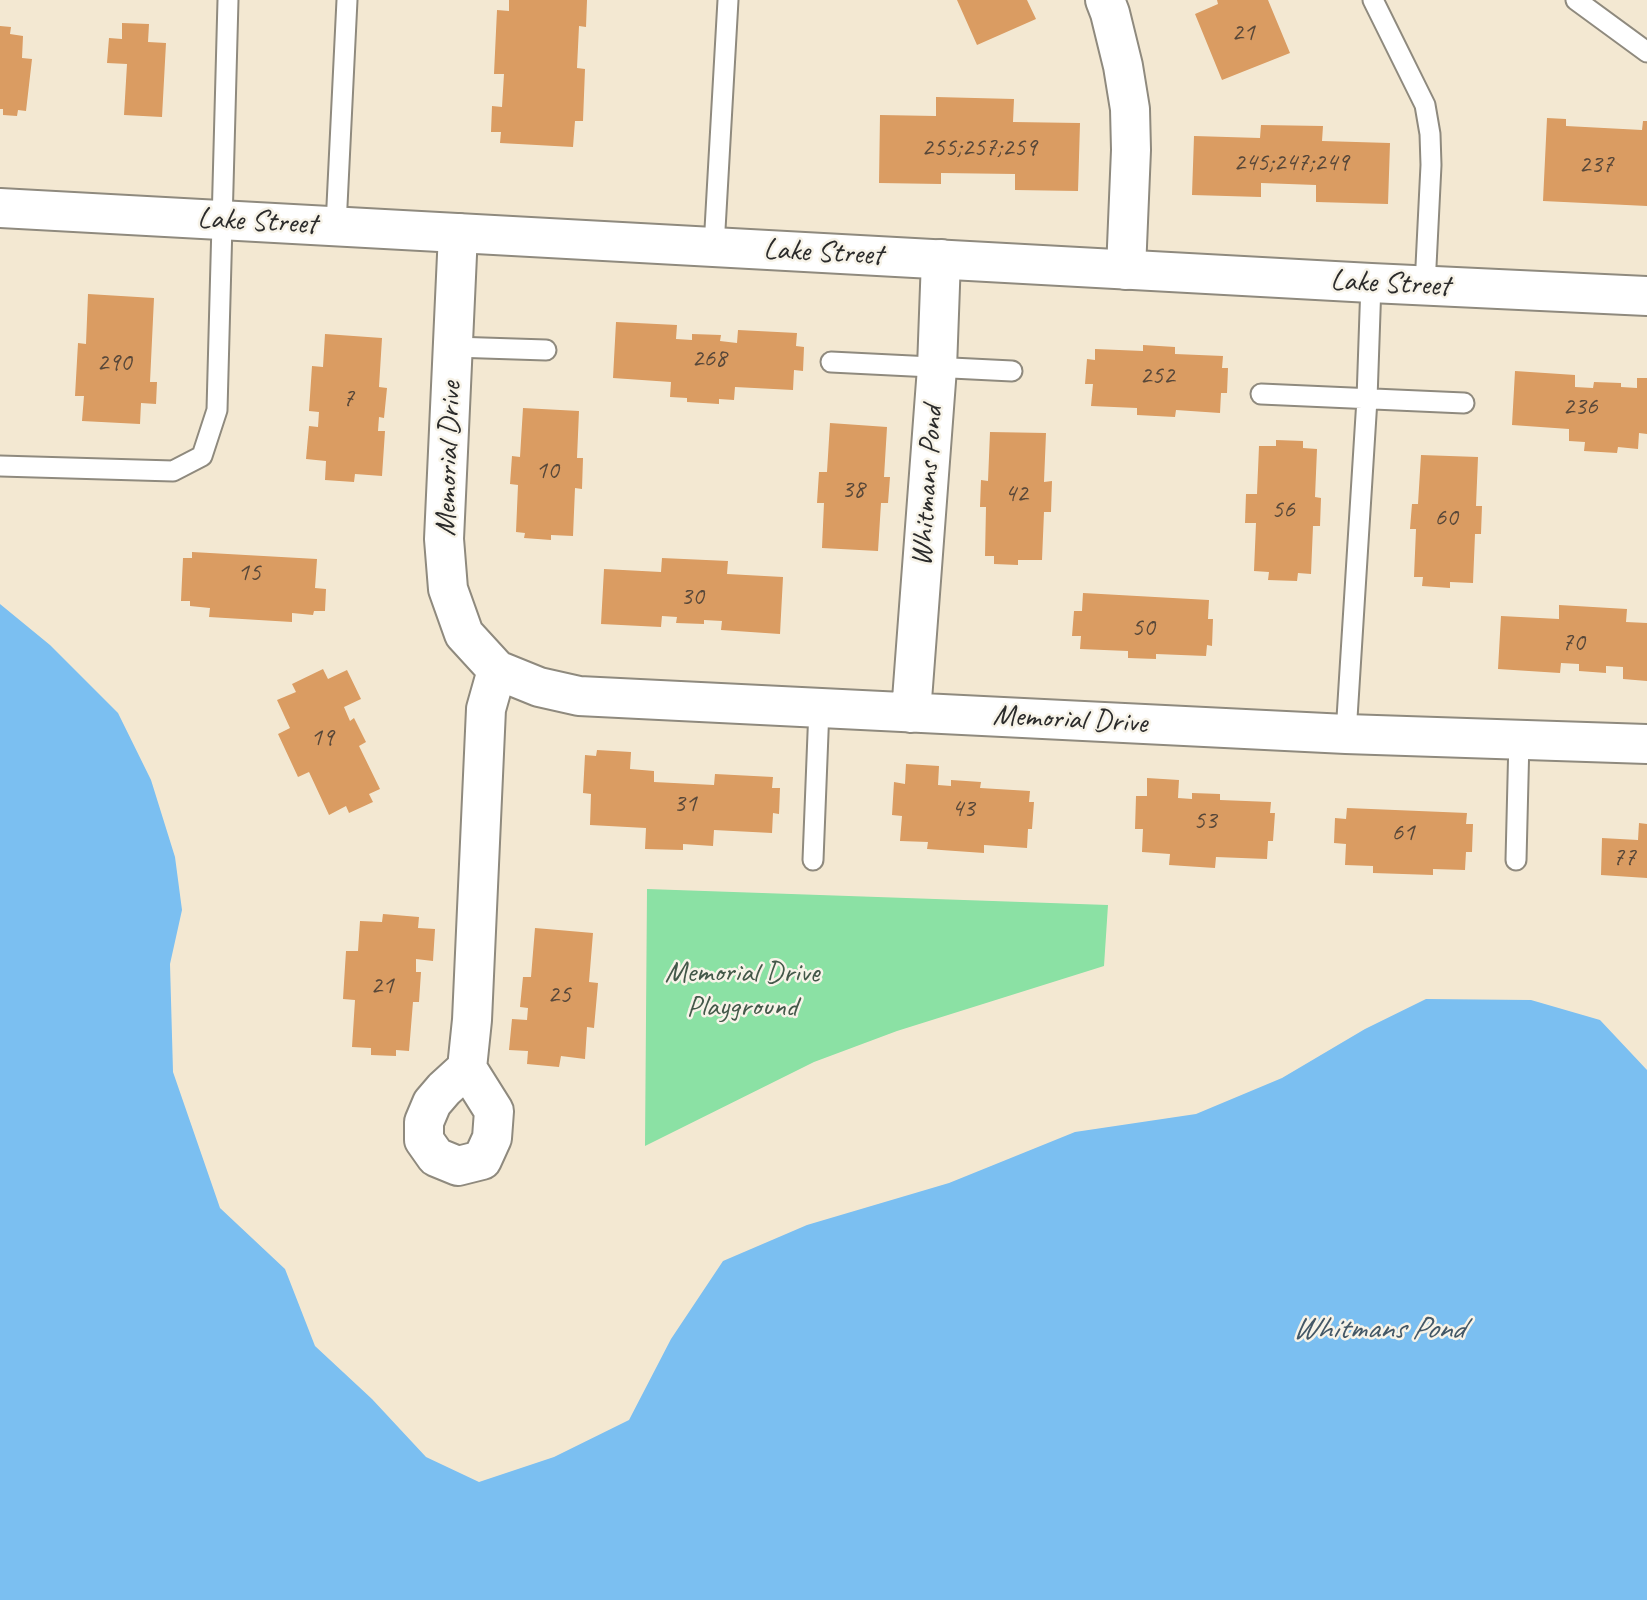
<!DOCTYPE html>
<html>
<head>
<meta charset="utf-8">
<style>
	body { margin:0 }
	canvas { display:block; background:#f3e8d2 }
</style>
</head>
<body>
<canvas width="1647" height="1600"></canvas>
<script>
const g = document.querySelector('canvas').getContext('2d');
g.lineJoin = 'round';
function paint(path, color) {
  g.fillStyle = color;
  g.fill(path, 'evenodd');
}
function shape(rows) {
  const path = new Path2D();
  for (const r of rows) {
    path.moveTo(r[0], r[1]);
    for (let i = 2; i < r.length; i += 2) path.lineTo(r[i], r[i + 1]);
  }
  return path;
}
function stroke(path, color, width, dash) {
  g.strokeStyle = color;
  g.lineWidth = width;
  g.lineCap = dash ? 'butt' : 'round';
  g.setLineDash(dash || []);
  g.stroke(path);
}
function write(font, color, halo, rows, align = 'center') {
  g.font = font + ' Caveat,sans-serif';
  g.lineWidth = 5;
  g.setLineDash([]);
  g.textBaseline = 'middle';
  g.strokeStyle = halo;
  g.fillStyle = color;
  for (const [text, x, y, turn = 0] of rows) {
    g.save();
    g.translate(x, y);
    g.rotate((+turn || 0) * Math.PI / 180);
    g.textAlign = isNaN(turn) ? turn : align;
    if (halo) g.strokeText(text, 0, 0);
    g.fillText(text, 0, 0);
    g.restore();
  }
}
paint(shape([
	[647,889,1108,905,1104,966,897,1031,814,1062,645,1146]
]), '#8be1a4');
paint(shape([
	[0,604,50,645,118,713,151,780,175,857,182,910,170,964,173,1072,220,1208,285,1269,315,1346,372,1399,426,1457,479,1482,554,1457,629,1420,671,1339,723,1261,807,1225,949,1183,1075,1132,1196,1114,1282,1078,1365,1029,1426,999,1531,1000,1600,1020,1647,1070,1647,1600,0,1600]
]), '#7bbff1');
paint(shape([
	[509,0,587,0,586,27,579,26,577,68,585,69,583,121,575,121,573,147,500,143,501,132,491,132,492,106,502,107,504,74,494,74,497,10,509,11],
	[957,0,1027,0,1036,19,977,45],
	[1217,0,1268,0,1290,53,1222,80,1195,14,1218,4],
	[122,23,149,24,148,42,166,43,162,117,124,115,127,64,107,63,109,38,122,39],
	[0,26,11,27,10,34,23,36,22,58,32,59,26,111,18,110,17,116,3,115,3,109,0,109],
	[936,97,1014,99,1013,122,1080,123,1078,191,1015,190,1015,174,941,173,941,184,879,183,880,115,936,116],
	[1547,118,1566,119,1566,126,1642,130,1643,121,1647,121,1647,206,1543,201],
	[1261,125,1323,126,1322,141,1390,143,1388,204,1316,202,1316,185,1261,183,1261,197,1192,195,1194,136,1260,138],
	[88,294,154,298,150,382,157,382,156,404,141,403,140,424,82,421,84,396,75,396,78,343,86,344],
	[616,322,677,325,676,339,692,340,692,334,721,335,720,341,737,343,738,330,797,333,796,346,804,347,803,371,794,370,793,390,735,387,734,400,719,399,719,404,687,402,687,398,670,397,671,382,613,378],
	[325,334,382,338,379,387,387,388,384,418,379,417,378,431,385,431,382,476,355,474,354,482,325,480,326,461,306,459,309,426,318,427,319,412,309,411,312,366,323,367],
	[1143,345,1175,347,1175,354,1223,356,1222,368,1228,368,1227,393,1221,393,1220,413,1176,410,1175,417,1137,415,1137,408,1091,406,1093,384,1085,384,1087,359,1095,360,1095,349,1143,351],
	[1515,371,1575,375,1575,387,1593,388,1594,382,1621,383,1621,387,1637,388,1637,378,1647,378,1647,434,1639,433,1638,449,1618,447,1617,453,1584,451,1585,442,1569,441,1569,429,1512,425],
	[523,408,579,411,577,458,583,458,582,489,575,488,573,536,551,535,551,540,524,538,525,533,516,532,518,485,510,484,512,456,520,457],
	[830,423,887,427,884,477,890,477,888,503,881,503,878,551,822,548,824,503,817,503,819,472,827,472],
	[990,432,1046,433,1044,482,1052,481,1051,512,1044,512,1042,560,1018,560,1018,565,994,564,994,556,985,556,986,507,980,507,981,480,988,481],
	[1276,440,1303,441,1303,448,1317,449,1315,497,1321,498,1320,526,1313,526,1311,574,1298,573,1297,581,1268,580,1269,572,1254,571,1256,523,1245,523,1246,494,1257,494,1259,446,1276,446],
	[1421,455,1478,457,1476,506,1482,506,1481,534,1475,534,1473,583,1450,582,1450,588,1422,586,1423,577,1414,577,1416,529,1410,529,1412,504,1418,504],
	[192,552,317,559,315,588,326,589,325,611,314,611,313,615,292,613,292,622,209,617,210,608,190,606,190,601,181,601,183,558,192,558],
	[662,558,728,561,727,574,783,577,780,634,721,630,722,621,704,620,704,624,676,623,677,617,662,616,661,627,601,624,604,569,661,572],
	[1083,593,1209,600,1208,619,1213,619,1212,646,1207,645,1206,656,1156,654,1156,659,1128,658,1128,651,1080,649,1081,636,1072,636,1074,611,1082,611],
	[1559,605,1627,609,1626,622,1647,623,1647,681,1623,679,1623,667,1606,666,1606,673,1579,671,1579,664,1561,663,1560,673,1498,669,1501,616,1559,619],
	[323,669,328,679,347,670,361,699,344,707,350,721,354,718,366,742,359,746,380,789,369,794,373,802,349,813,346,806,329,815,309,772,298,777,278,734,290,728,277,700,296,692,292,684],
	[597,750,631,752,630,769,654,771,654,782,714,785,715,774,773,777,772,788,780,788,779,814,773,813,772,833,714,830,713,846,683,844,683,850,645,849,646,828,590,825,591,794,583,793,585,755,596,756],
	[906,764,939,766,938,785,951,786,951,780,981,782,980,788,1030,791,1029,802,1034,802,1032,829,1028,829,1027,848,984,845,984,853,927,849,928,842,900,841,902,816,892,815,894,782,905,784],
	[1147,778,1179,780,1178,798,1192,799,1192,793,1220,794,1220,800,1271,802,1270,813,1275,813,1273,841,1268,841,1267,859,1216,857,1215,868,1169,865,1170,854,1142,852,1143,829,1135,829,1136,796,1147,796],
	[1347,808,1467,813,1466,824,1473,824,1472,852,1466,852,1465,870,1433,869,1433,875,1373,873,1373,866,1345,865,1346,844,1334,843,1335,818,1346,819],
	[1639,823,1647,824,1647,878,1601,875,1602,838,1638,840],
	[383,914,419,917,418,928,435,929,433,961,416,959,416,972,421,972,419,1002,413,1002,409,1051,396,1050,396,1056,371,1055,371,1048,352,1047,355,1000,343,999,346,951,358,951,360,921,382,922],
	[535,928,593,933,589,982,598,983,594,1028,587,1027,585,1059,561,1056,559,1067,527,1064,528,1051,509,1050,512,1019,527,1020,528,1008,520,1007,523,977,531,977]
]), '#da9c62');
const service = shape([
	[1373,0,1425,105,1430,134,1431,165,1425,286],
	[1576,0,1647,52],
	[336,226,347,0],
	[714,247,728,0],
	[453,347,546,350],
	[831,362,1012,371],
	[1261,394,1464,403],
	[0,466,173,471,202,456,217,410,228,0],
	[1346,734,1367,399,1371,283],
	[813,860,819,708],
	[1516,860,1519,739]
]);
const minor = shape([
	[1105,0,1110,13,1123,66,1130,109,1131,150,1126,270],
	[458,233,444,539,448,589,464,634,497,670,539,687,579,696,1346,734,1647,744],
	[911,713,937,368,941,259],
	[467,1068,444,1089,432,1103,424,1122,424,1140,436,1157,458,1166,482,1160,492,1138,494,1111,467,1068,472,1020,486,709,497,670]
]);
const tertiary = shape([
	[0,208,1371,283,1647,296]
]);
stroke(service, '#8f8a7e', 23);
stroke(minor, '#8f8a7e', 42);
stroke(tertiary, '#8f8a7e', 42);
stroke(service, '#fff', 19);
stroke(minor, '#fff', 38);
stroke(tertiary, '#fff', 38);
write('26px', '#574739', null, [
	["21",1243,33],
	["255;257;259",979,148],
	["245;247;249",1291,163],
	["237",1596,165],
	["268",709,359],
	["290",114,363],
	["252",1157,376],
	["7",348,399],
	["236",1580,407],
	["10",547,471],
	["38",853,490],
	["42",1016,494],
	["56",1283,510],
	["60",1446,518],
	["15",249,573],
	["30",692,597],
	["50",1143,628],
	["70",1573,643],
	["19",322,738],
	["31",685,804],
	["43",963,809],
	["53",1205,821],
	["61",1403,833],
	["77",1624,858],
	["21",382,986],
	["25",559,995]
]);
write('30px', '#2b2b2b', '#f7f3e8', [
	["Lake Street",257,222,3],
	["Lake Street",823,253,3],
	["Lake Street",1390,284,3],
	["Memorial Drive",449,459,-88],
	["Whitmans Pond",928,486,-86],
	["Memorial Drive",1070,720,3]
]);
write('30px', '#435849', '#f7f3e8', [
	["Memorial Drive",742,973],
	["Playground",742,1007]
]);
write('italic 32px', '#435766', '#f7f3e8', [
	["Whitmans Pond",1378,1330]
]);
</script>
</body>
</html>
